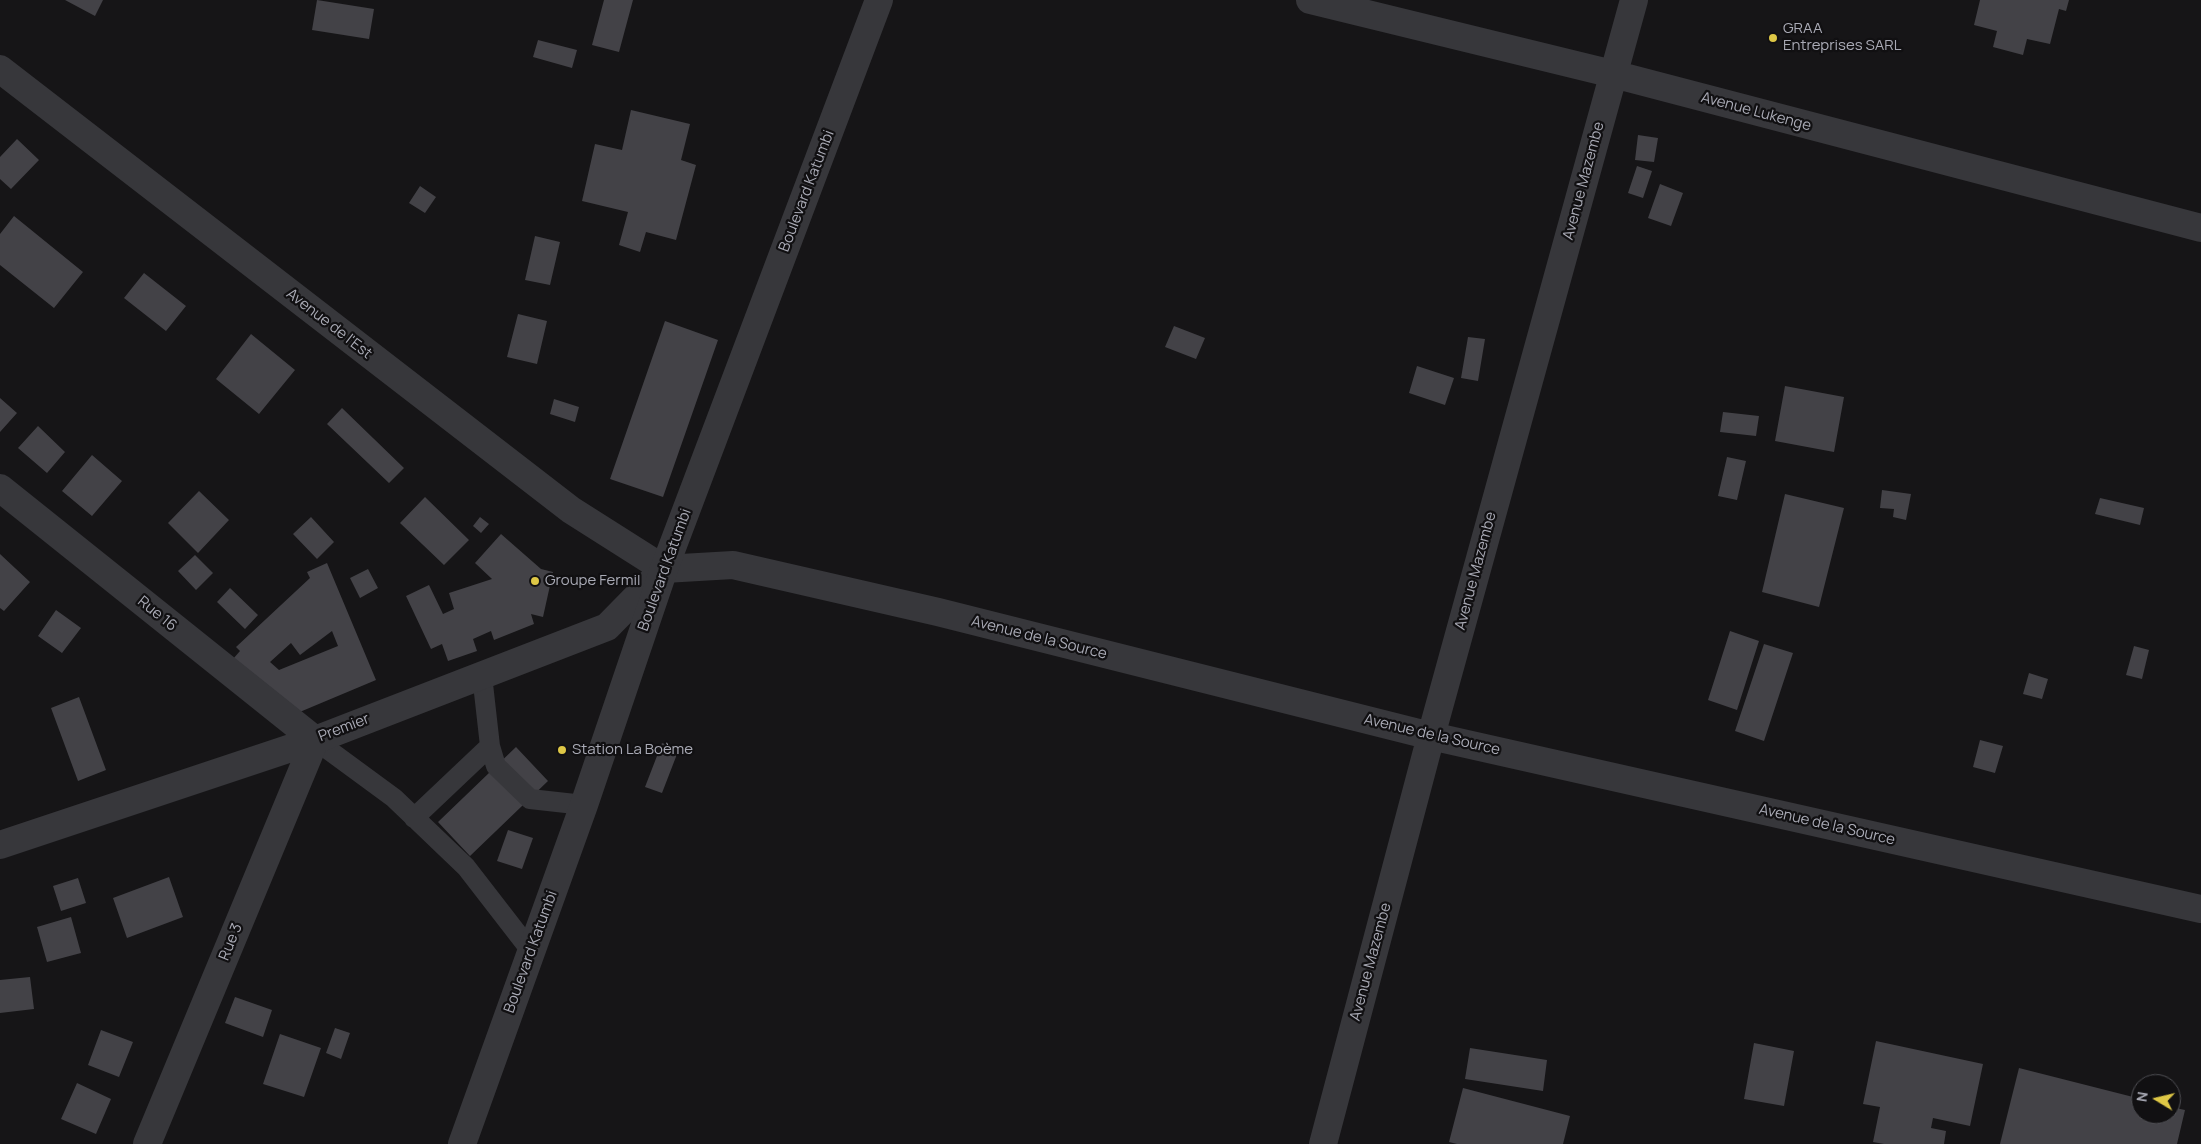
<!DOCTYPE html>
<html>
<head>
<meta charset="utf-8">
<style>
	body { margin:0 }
	#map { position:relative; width:2201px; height:1144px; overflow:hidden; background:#161517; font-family:Manrope,sans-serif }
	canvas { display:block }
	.north { position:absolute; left:2131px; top:1074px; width:50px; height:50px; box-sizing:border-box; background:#111012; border:1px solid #4e4e53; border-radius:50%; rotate:279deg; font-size:14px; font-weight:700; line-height:20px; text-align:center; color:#a9aab5 }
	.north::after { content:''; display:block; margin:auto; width:18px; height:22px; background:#dec746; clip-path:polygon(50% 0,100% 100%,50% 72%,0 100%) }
</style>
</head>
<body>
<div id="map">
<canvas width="2201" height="1144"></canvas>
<div class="north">N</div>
</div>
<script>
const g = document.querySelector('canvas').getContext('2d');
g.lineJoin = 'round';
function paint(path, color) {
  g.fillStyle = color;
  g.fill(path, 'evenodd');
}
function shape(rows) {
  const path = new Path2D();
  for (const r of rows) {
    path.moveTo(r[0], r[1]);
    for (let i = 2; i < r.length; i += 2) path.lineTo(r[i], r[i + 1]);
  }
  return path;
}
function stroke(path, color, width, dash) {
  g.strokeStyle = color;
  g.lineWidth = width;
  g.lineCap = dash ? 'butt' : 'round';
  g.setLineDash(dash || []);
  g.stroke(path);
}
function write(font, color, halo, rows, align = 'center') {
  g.font = font + ' Manrope,sans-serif';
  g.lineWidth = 4.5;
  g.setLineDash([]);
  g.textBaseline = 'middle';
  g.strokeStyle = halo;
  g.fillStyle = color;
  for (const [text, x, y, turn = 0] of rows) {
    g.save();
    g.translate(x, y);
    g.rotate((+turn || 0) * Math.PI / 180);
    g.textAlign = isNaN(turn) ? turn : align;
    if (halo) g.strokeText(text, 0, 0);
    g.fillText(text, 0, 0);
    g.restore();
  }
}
paint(shape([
	[65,0,103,0,95,16],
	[317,0,374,9,369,39,312,30],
	[604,0,633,0,619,52,592,45],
	[1980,0,2069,0,2066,11,2059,9,2050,44,2027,39,2023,55,1993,47,1997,31,1974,25],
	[538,40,577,50,572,68,533,57],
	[631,110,690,124,681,160,696,165,676,240,646,232,640,252,619,245,628,212,582,201,595,144,622,150],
	[1638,135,1658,138,1654,162,1635,160],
	[17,139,39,160,11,189,0,179,0,157],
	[1637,166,1652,171,1643,198,1628,193],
	[1660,184,1683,193,1671,226,1648,218],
	[420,186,436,197,425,213,409,203],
	[14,216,83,272,54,308,0,265,0,234],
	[535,236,560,242,550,285,525,280],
	[144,273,186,306,166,331,124,298],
	[518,314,547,321,537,364,507,357],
	[665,321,718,340,663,497,610,479],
	[1174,326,1205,338,1196,359,1165,347],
	[251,334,295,370,259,414,216,379],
	[1468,337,1485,339,1478,381,1461,378],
	[1417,366,1454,378,1445,405,1409,393],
	[1785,386,1844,397,1834,452,1775,441],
	[0,398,17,413,0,432],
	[554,399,579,407,575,422,550,414],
	[342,408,404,468,389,483,327,424],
	[1723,412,1759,416,1756,436,1720,432],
	[38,426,65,452,47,473,18,448],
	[92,455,122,481,92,516,62,491],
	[1727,457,1746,461,1737,500,1718,496],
	[1882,490,1911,494,1906,520,1893,517,1894,509,1880,508],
	[199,491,229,520,198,553,168,523],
	[1785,494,1844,508,1819,607,1762,592],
	[425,497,469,540,444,565,400,523],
	[2100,498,2144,508,2140,525,2095,514],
	[311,517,334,542,317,559,293,534],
	[480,517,489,524,481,533,473,526],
	[501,534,541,569,553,572,543,617,531,614,534,624,494,640,491,631,473,639,477,651,448,661,442,644,431,649,406,596,429,585,443,614,454,609,449,593,492,579,475,563],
	[0,554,30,582,4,611,0,608],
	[195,555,213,573,196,590,178,571],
	[327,563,376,680,295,714,233,659,240,651,236,647,310,578,307,572],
	[332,631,338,646,279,670,270,662,291,643,300,655],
	[368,569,378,588,360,598,350,578],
	[230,588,258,615,245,629,217,602],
	[56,610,81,628,62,653,38,636],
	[1730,631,1759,641,1737,710,1708,700],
	[1764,644,1793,653,1764,741,1735,731],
	[2134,646,2149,650,2142,679,2126,675],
	[2029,673,2048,679,2042,699,2023,694],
	[79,697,106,770,78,781,51,708],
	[1980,740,2003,746,1995,773,1973,767],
	[662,743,679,749,662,793,645,787],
	[516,747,548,781,470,856,438,822],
	[508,830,533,838,522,869,497,861],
	[169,877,183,917,127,938,113,898],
	[78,878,86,903,61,911,53,886],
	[71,917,81,953,47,962,37,927],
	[30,977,34,1009,0,1013,0,980],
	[235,997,272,1010,263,1037,225,1023],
	[335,1028,350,1033,341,1059,326,1053],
	[101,1030,133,1042,119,1077,88,1065],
	[280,1034,321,1048,304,1097,263,1084],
	[1876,1041,1983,1064,1970,1126,1933,1118,1931,1128,1946,1131,1944,1144,1884,1144,1873,1142,1880,1107,1863,1104],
	[1754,1043,1794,1051,1784,1106,1744,1099],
	[1470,1048,1547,1060,1543,1091,1465,1079],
	[2019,1068,2141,1099,2141,1114,2171,1114,2171,1107,2185,1110,2177,1144,2000,1144],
	[77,1083,111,1099,96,1134,61,1119],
	[1463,1088,1570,1116,1563,1144,1457,1144,1449,1142]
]), '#434247');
stroke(shape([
	[482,675,490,746,496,766,530,799,584,805],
	[315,740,394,798,466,867,531,951],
	[414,818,490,746]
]), '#37373b', 20);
stroke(shape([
	[1310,0,1613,74,2201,228],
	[0,69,571,510,664,569],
	[0,488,315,740,147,1144],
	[664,569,733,565,938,612,1431,736,2201,909],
	[0,845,315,740,607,627,664,569],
	[1323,1144,1431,736,1634,0]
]), '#37373b', 28);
stroke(shape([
	[462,1144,584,805,664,569,879,0]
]), '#37373b', 28);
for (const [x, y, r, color] of [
	[1773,38,5,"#dec746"],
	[535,581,5,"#dec746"],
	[562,750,5,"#dec746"]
]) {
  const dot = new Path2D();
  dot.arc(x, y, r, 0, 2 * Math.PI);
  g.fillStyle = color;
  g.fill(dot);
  stroke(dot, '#111012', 2);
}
write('15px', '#a9aab5', '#111012', [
	["GRAA",1783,29],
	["Entreprises SARL",1783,46],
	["Groupe Fermil",545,581],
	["Station La Boème",572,750]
], 'left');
write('15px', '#a9aab5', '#111012', [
	["Avenue Lukenge",1756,112,15],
	["Avenue Mazembe",1584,181,-75],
	["Boulevard Katumbi",807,191,-69],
	["Avenue de l'Est",329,324,38],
	["Boulevard Katumbi",665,570,-70],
	["Avenue Mazembe",1476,571,-75],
	["Rue 16",157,614,39],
	["Avenue de la Source",1039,638,14],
	["Premier",344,728,-21],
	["Avenue de la Source",1432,735,13],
	["Avenue de la Source",1827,825,13],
	["Rue 3",231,942,-68],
	["Boulevard Katumbi",531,952,-70],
	["Avenue Mazembe",1371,962,-75]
]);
</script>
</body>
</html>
